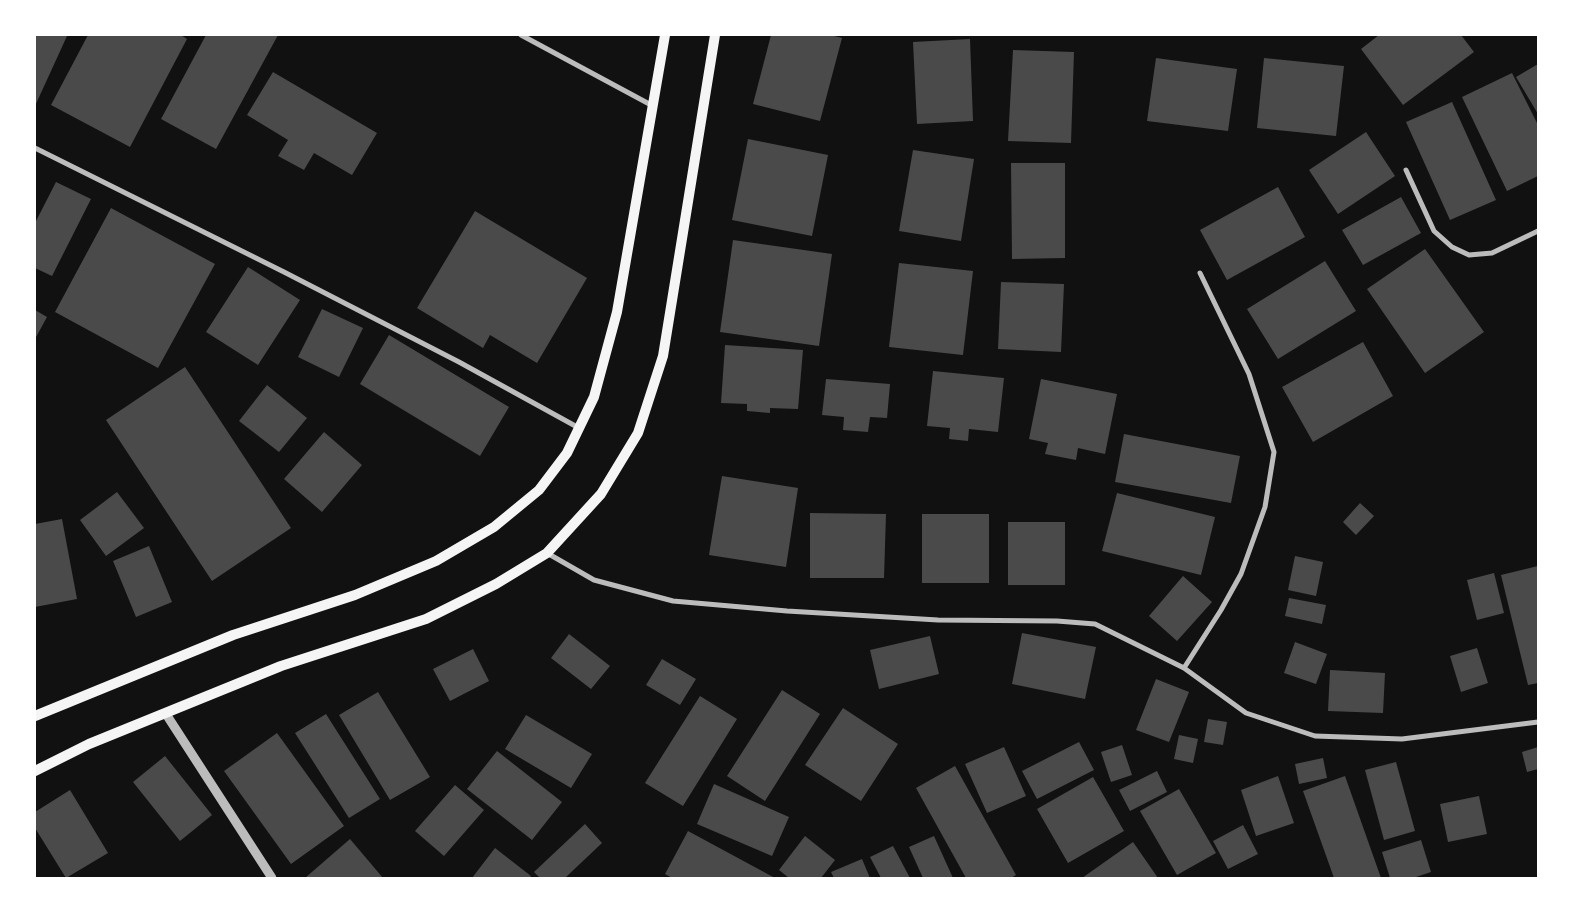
<!DOCTYPE html>
<html>
<head>
<meta charset="utf-8">
<style>
	body { margin:0 }
	#map { position:relative; width:1573px; height:913px; overflow:hidden; background:#111; font-family:"PT Sans Narrow",sans-serif }
	canvas { display:block }
	.frame { position:absolute; inset:0; border:36px solid #fff; pointer-events:none }
</style>
</head>
<body>
<div id="map">
<canvas width="1573" height="913"></canvas>
<div class="frame"></div>
</div>
<script>
const g = document.querySelector('canvas').getContext('2d');
g.lineJoin = 'round';
function paint(path, color) {
  g.fillStyle = color;
  g.fill(path, 'evenodd');
}
function shape(rows) {
  const path = new Path2D();
  for (const r of rows) {
    path.moveTo(r[0], r[1]);
    for (let i = 2; i < r.length; i += 2) path.lineTo(r[i], r[i + 1]);
  }
  return path;
}
function stroke(path, color, width, dash) {
  g.strokeStyle = color;
  g.lineWidth = width;
  g.lineCap = dash ? 'butt' : 'round';
  g.setLineDash(dash || []);
  g.stroke(path);
}
paint(shape([
	[35,35,67,36,35,106],
	[88,35,181,35,187,39,130,147,51,105],
	[206,35,278,35,216,149,161,119],
	[771,35,830,35,842,38,820,121,753,104],
	[1379,35,1461,35,1474,52,1403,105,1361,49],
	[970,39,973,121,917,124,913,42],
	[1013,50,1074,52,1071,143,1008,141],
	[1156,58,1237,69,1228,131,1147,121],
	[1264,58,1344,66,1336,136,1257,128],
	[1538,64,1538,114,1516,77],
	[273,72,377,133,352,175,314,153,304,170,278,156,288,140,247,115],
	[1512,73,1538,125,1538,176,1507,191,1462,97],
	[1452,102,1496,200,1450,220,1406,122],
	[1366,132,1395,176,1338,214,1309,170],
	[748,139,828,155,812,236,732,220],
	[913,150,974,159,961,241,899,231],
	[1011,163,1065,163,1065,258,1012,259],
	[56,182,91,199,52,276,35,268,35,223],
	[1278,187,1305,237,1227,280,1200,230],
	[1401,197,1421,233,1363,265,1342,230],
	[111,208,215,264,158,368,55,312],
	[475,211,587,278,537,363,490,335,483,348,417,308],
	[733,240,832,254,819,346,720,332],
	[1425,249,1484,332,1425,373,1367,289],
	[1325,261,1356,311,1278,359,1247,309],
	[899,263,973,271,963,355,889,347],
	[248,267,300,300,258,365,206,332],
	[1001,282,1064,284,1061,352,998,349],
	[322,309,363,328,339,377,298,357],
	[35,310,47,317,35,339],
	[389,335,509,407,480,456,360,384],
	[1363,342,1393,396,1313,442,1282,387],
	[725,345,803,350,798,409,770,408,770,413,747,411,747,404,721,403],
	[185,367,291,528,212,581,106,420],
	[933,371,1004,378,998,432,969,429,968,441,949,439,950,428,927,426],
	[826,379,890,384,887,418,870,417,868,432,843,430,844,417,822,415],
	[1041,379,1117,394,1105,454,1078,448,1076,460,1045,454,1048,443,1029,439],
	[267,385,307,418,279,452,239,421],
	[324,432,362,465,322,512,284,479],
	[1124,434,1240,456,1231,503,1115,482],
	[722,476,798,488,786,567,709,555],
	[117,492,144,528,106,556,80,520],
	[1117,493,1215,517,1201,575,1102,551],
	[1360,503,1374,516,1356,535,1343,522],
	[810,513,886,514,884,578,810,578],
	[922,514,989,514,989,583,922,583],
	[62,519,77,599,35,607,35,524],
	[1008,522,1065,522,1065,585,1008,585],
	[149,546,172,602,136,617,113,561],
	[1295,556,1323,562,1316,596,1288,590],
	[1538,566,1538,683,1528,685,1501,575],
	[1494,573,1504,613,1477,620,1467,580],
	[1183,576,1212,602,1177,641,1149,616],
	[1289,598,1326,605,1322,624,1285,616],
	[1022,633,1096,647,1085,699,1012,684],
	[569,634,610,666,591,689,551,658],
	[930,636,939,674,879,689,870,650],
	[1295,642,1327,654,1316,684,1284,673],
	[1477,648,1488,683,1461,692,1450,656],
	[473,649,489,681,450,701,433,669],
	[662,659,696,679,680,705,646,685],
	[1330,670,1385,673,1383,713,1328,711],
	[1156,679,1189,692,1169,742,1136,730],
	[782,690,820,714,765,801,727,776],
	[378,692,430,777,390,800,339,715],
	[700,696,737,719,683,806,645,783],
	[843,708,898,744,861,801,805,765],
	[326,714,380,799,349,818,295,733],
	[526,715,592,754,571,788,505,749],
	[1208,719,1227,722,1223,745,1204,742],
	[277,733,344,826,291,864,224,771],
	[1179,735,1198,739,1193,763,1174,759],
	[1079,742,1094,770,1037,799,1022,771],
	[1122,745,1132,775,1111,782,1101,752],
	[1004,747,1026,796,987,813,965,764],
	[1538,747,1538,769,1527,772,1522,752],
	[497,751,562,802,532,840,467,789],
	[165,756,212,815,180,841,133,782],
	[1323,758,1327,778,1299,784,1295,764],
	[1396,762,1415,831,1384,840,1365,770],
	[955,766,1016,875,1011,878,966,878,916,788],
	[1157,771,1167,792,1130,811,1119,790],
	[1278,776,1294,823,1256,836,1241,790],
	[1345,776,1381,878,1334,878,1303,791],
	[1093,777,1124,831,1068,863,1037,809],
	[714,784,789,817,772,856,697,824],
	[455,785,484,810,444,856,415,831],
	[1179,789,1216,853,1177,875,1140,811],
	[70,790,108,853,66,878,35,828,35,812],
	[1479,796,1487,834,1448,842,1440,804],
	[585,824,602,843,565,878,540,878,534,872],
	[1243,825,1258,854,1228,869,1213,841],
	[688,831,775,878,672,878,665,874],
	[805,836,835,860,821,878,789,878,779,870],
	[934,836,953,878,923,878,909,847],
	[350,839,383,878,305,878],
	[1421,840,1431,872,1413,878,1390,878,1382,852],
	[1133,842,1158,878,1082,878],
	[893,846,910,878,881,878,870,857],
	[495,848,531,876,529,878,472,878],
	[862,859,870,878,834,878,831,872]
]), '#4a4a4a');
stroke(shape([
	[521,35,653,106],
	[35,148,284,272,459,362,579,428],
	[1406,170,1434,231,1452,247,1469,255,1492,253,1538,231],
	[547,553,594,580,673,601,787,611,938,620,1057,621,1095,624,1184,668,1246,713,1315,736,1402,739,1538,722],
	[1184,668,1221,610,1241,574,1265,507,1274,452,1249,374,1200,273]
]), '#bcbcbc', 5);
stroke(shape([
	[166,714,272,878]
]), '#bcbcbc', 9);
stroke(shape([
	[35,716,233,635,355,595,436,561,494,527,539,490,567,453,594,397,617,312,665,35],
	[35,771,89,744,281,666,426,619,496,584,547,553,601,494,638,433,663,356,715,35]
]), '#f5f5f5', 10);
</script>
</body>
</html>
